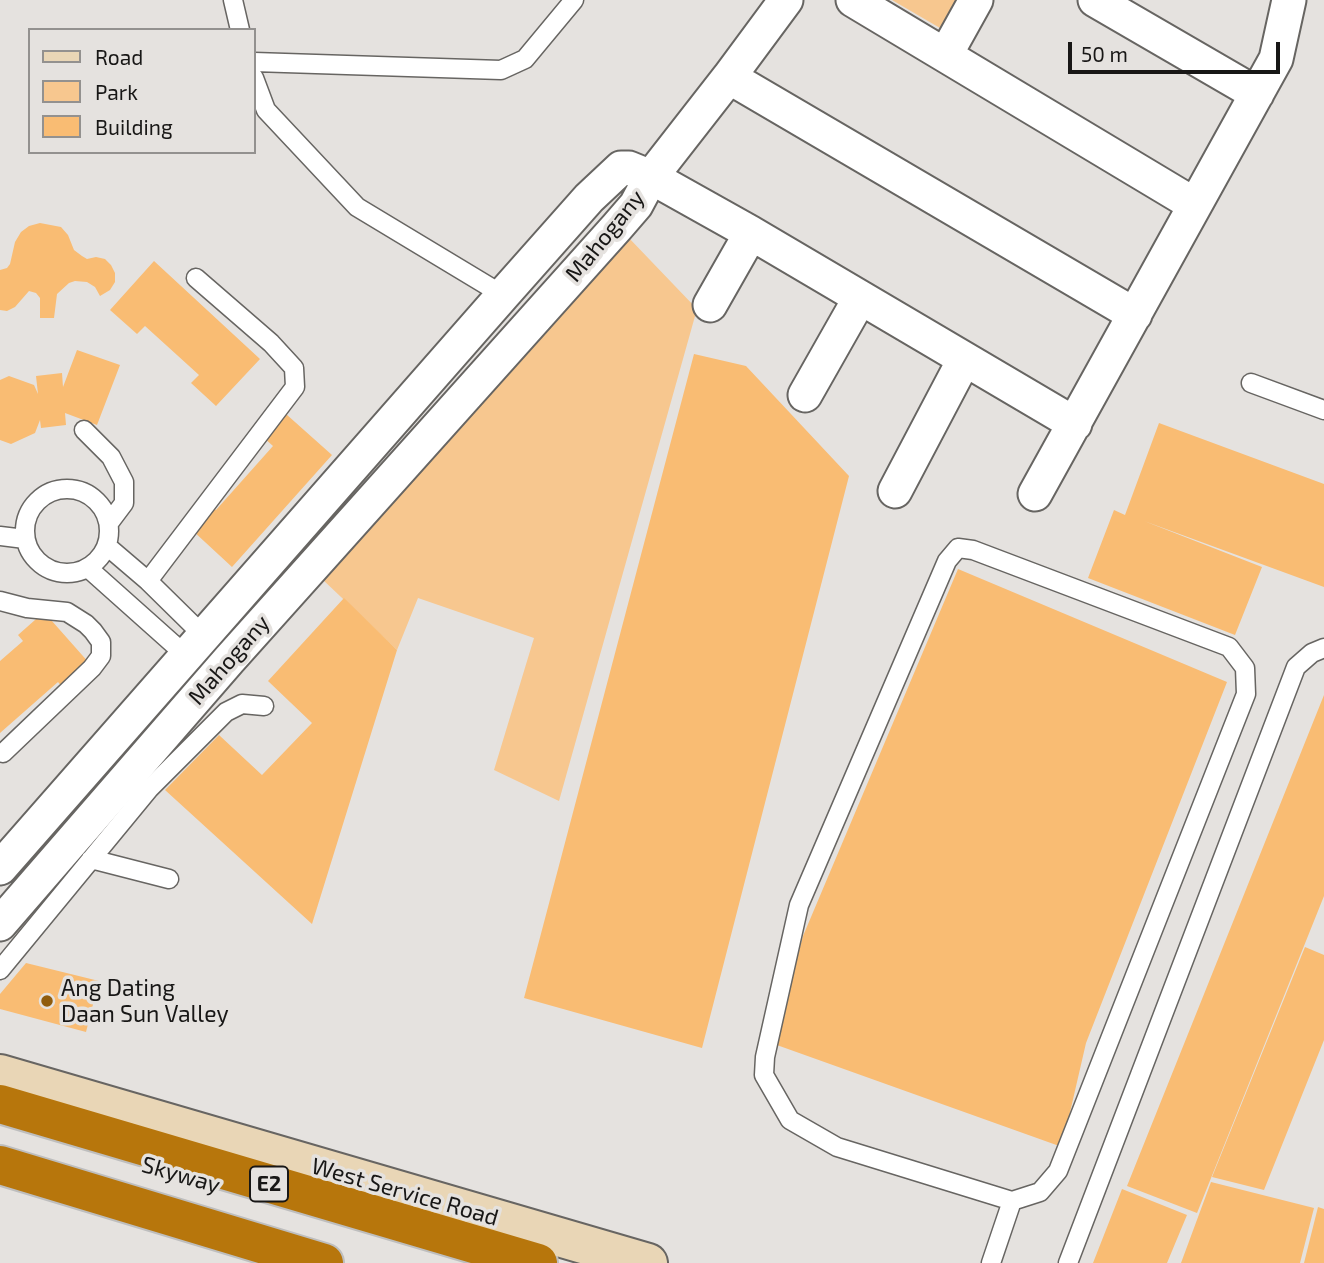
<!DOCTYPE html>
<html>
<head>
<meta charset="utf-8">
<style>
	body { margin:0 }
	#map { position:relative; width:1324px; height:1263px; overflow:hidden; background:#e5e2df; font-family:"Exo 2",sans-serif }
	canvas { display:block }
	.legend { position:absolute; left:28px; top:28px; width:228px; height:126px; box-sizing:border-box; background:#e5e2df; border:2px solid #93918f; margin:0; padding:9px 12px; list-style:none; font-size:21px; color:#181716 }
	.legend li { display:flex; align-items:center; gap:14px; height:35px }
	.legend b { width:35px; border:2px solid #93918f }
	.scale { position:absolute; left:1068px; top:42px; width:212px; height:32px; box-sizing:border-box; border:4px solid #181716; border-top:0; padding-left:9px; font-size:21px; line-height:24px; white-space:nowrap; color:#181716; -webkit-text-stroke:5px #e5e2df; paint-order:stroke }
</style>
</head>
<body>
<div id="map">
<canvas width="1324" height="1263"></canvas>
<ul class="legend">
<li><b style="height:9px;background:#e9d6b6"></b>Road</li>
<li><b style="height:19px;background:#f7c78f"></b>Park</li>
<li><b style="height:19px;background:#f9bc73"></b>Building</li>
</ul>
<div class="scale">50 m</div>
</div>
<script>
const g = document.querySelector('canvas').getContext('2d');
g.lineJoin = 'round';
function paint(path, color) {
  g.fillStyle = color;
  g.fill(path, 'evenodd');
}
function shape(rows) {
  const path = new Path2D();
  for (const r of rows) {
    if (r.length === 3) {
      path.moveTo(r[0] + r[2], r[1]);
      path.arc(r[0], r[1], r[2], 0, 2 * Math.PI);
      continue;
    }
    path.moveTo(r[0], r[1]);
    for (let i = 2; i < r.length; i += 2) path.lineTo(r[i], r[i + 1]);
  }
  return path;
}
function stroke(path, color, width, dash) {
  g.strokeStyle = color;
  g.lineWidth = width;
  g.lineCap = dash ? 'butt' : 'round';
  g.setLineDash(dash || []);
  g.stroke(path);
}
function write(font, color, halo, rows, align = 'center') {
  g.font = font + ' "Exo 2",sans-serif';
  g.lineWidth = 7;
  g.setLineDash([]);
  g.textBaseline = 'middle';
  g.strokeStyle = halo;
  g.fillStyle = color;
  for (const [text, x, y, turn = 0] of rows) {
    g.save();
    g.translate(x, y);
    g.rotate((+turn || 0) * Math.PI / 180);
    g.textAlign = isNaN(turn) ? turn : align;
    if (halo) g.strokeText(text, 0, 0);
    g.fillText(text, 0, 0);
    g.restore();
  }
}
paint(shape([
	[892,0,957,0,940,28],
	[628,237,697,309,559,801,494,770,534,638,418,598,397,650,322,579]
]), '#f7c78f');
paint(shape([
	[40,223,61,227,68,235,74,250,82,256,87,259,96,257,105,259,111,265,115,273,115,282,110,290,100,296,95,287,87,282,75,281,69,283,57,294,54,318,40,318,40,298,36,293,29,291,15,307,7,311,0,310,0,270,7,268,10,264,15,242,21,232,29,226],
	[154,261,260,359,216,406,191,383,199,375,145,326,137,334,110,310],
	[77,350,120,365,97,425,65,413,66,425,41,428,40,420,35,433,11,444,0,440,0,380,9,376,34,385,38,394,36,376,62,373,63,387],
	[694,354,746,366,849,476,702,1048,524,998],
	[286,414,332,455,232,567,192,530,212,507,216,510,273,446,264,438],
	[1159,423,1324,484,1324,587,1144,521,1262,567,1235,635,1088,578,1114,510,1125,515],
	[958,569,1227,682,1086,1043,1062,1147,774,1044,803,936],
	[344,598,397,650,312,924,165,790,219,735,262,775,312,723,268,681],
	[44,612,90,664,63,688,58,682,0,733,0,661,23,641,18,635],
	[1324,695,1324,896,1197,1213,1127,1186],
	[1305,947,1324,955,1324,1040,1264,1190,1212,1177],
	[26,963,99,981,86,1032,0,1009,0,994],
	[1211,1182,1314,1208,1300,1263,1181,1263],
	[1122,1189,1187,1215,1167,1263,1093,1263],
	[1318,1207,1324,1209,1324,1263,1304,1263]
]), '#f9bc73');
const lane = shape([
	[233,0,240,30],
	[254,62,501,70,525,59,574,0],
	[254,78,266,110,357,207,503,295],
	[1251,383,1324,410],
	[84,430,111,457,124,482,124,503,109,523],
	[67,531,42],
	[0,536,25,539],
	[107,546,148,581,207,639],
	[958,548,973,550,1229,647,1245,668,1246,694,1058,1171,1040,1192,1012,1201,837,1147,790,1120,764,1075,765,1057,799,905,947,561,958,548],
	[88,568,190,659],
	[148,581,295,387,294,368,271,343,196,278],
	[0,601,27,608,67,612,86,624,93,631,101,642,101,656,92,668,3,753],
	[91,859,169,879],
	[0,970,149,789,226,712,242,704,264,706],
	[991,1263,1012,1201],
	[1068,1263,1296,667,1312,653,1324,648]
]);
const street = shape([
	[853,0,1195,205],
	[1095,0,1257,94],
	[946,54,976,0],
	[729,77,1135,315],
	[710,305,751,233],
	[805,395,860,298],
	[895,491,964,360],
	[1035,494,1276,59,1289,0],
	[0,868,503,295,589,198,621,168,629,168,651,177,751,233,1075,424],
	[0,924,229,660,617,227,636,205,651,177,729,77,786,0]
]);
const secondary = shape([
	[0,1074,648,1263]
]);
const highway = shape([
	[0,1104,538,1263],
	[0,1165,324,1263]
]);
stroke(lane, '#676562', 21);
stroke(street, '#676562', 37);
stroke(secondary, '#676562', 42);
stroke(highway, '#bebebe', 42);
stroke(lane, '#fff', 18);
stroke(street, '#fff', 33);
stroke(secondary, '#e9d6b6', 38);
stroke(highway, '#b7760c', 38);
for (const [x, y, r, color] of [
	[47,1001,7,"#905c0d"]
]) {
  const dot = new Path2D();
  dot.arc(x, y, r, 0, 2 * Math.PI);
  g.fillStyle = color;
  g.fill(dot);
  stroke(dot, '#e5e2df', 2.5);
}
for (const [x, y, w] of [
	[269,1184,38]
]) {
  const box = new Path2D();
  box.roundRect(x - w / 2, y - 17.5, w, 35, 5);
  g.fillStyle = '#e5e2df';
  g.fill(box);
  stroke(box, '#181716', 2);
}
write('bold 21px', '#181716', null, [
	["E2",269,1184]
]);
write('23px', '#181716', '#e5e2df', [
	["Mahogany",605,236,-51],
	["Mahogany",229,660,-49],
	["Skyway",181,1175,16],
	["West Service Road",405,1192,16]
]);
write('23px', '#181716', '#e5e2df', [
	["Ang Dating",61,988],
	["Daan Sun Valley",61,1014]
], 'left');
</script>
</body>
</html>
